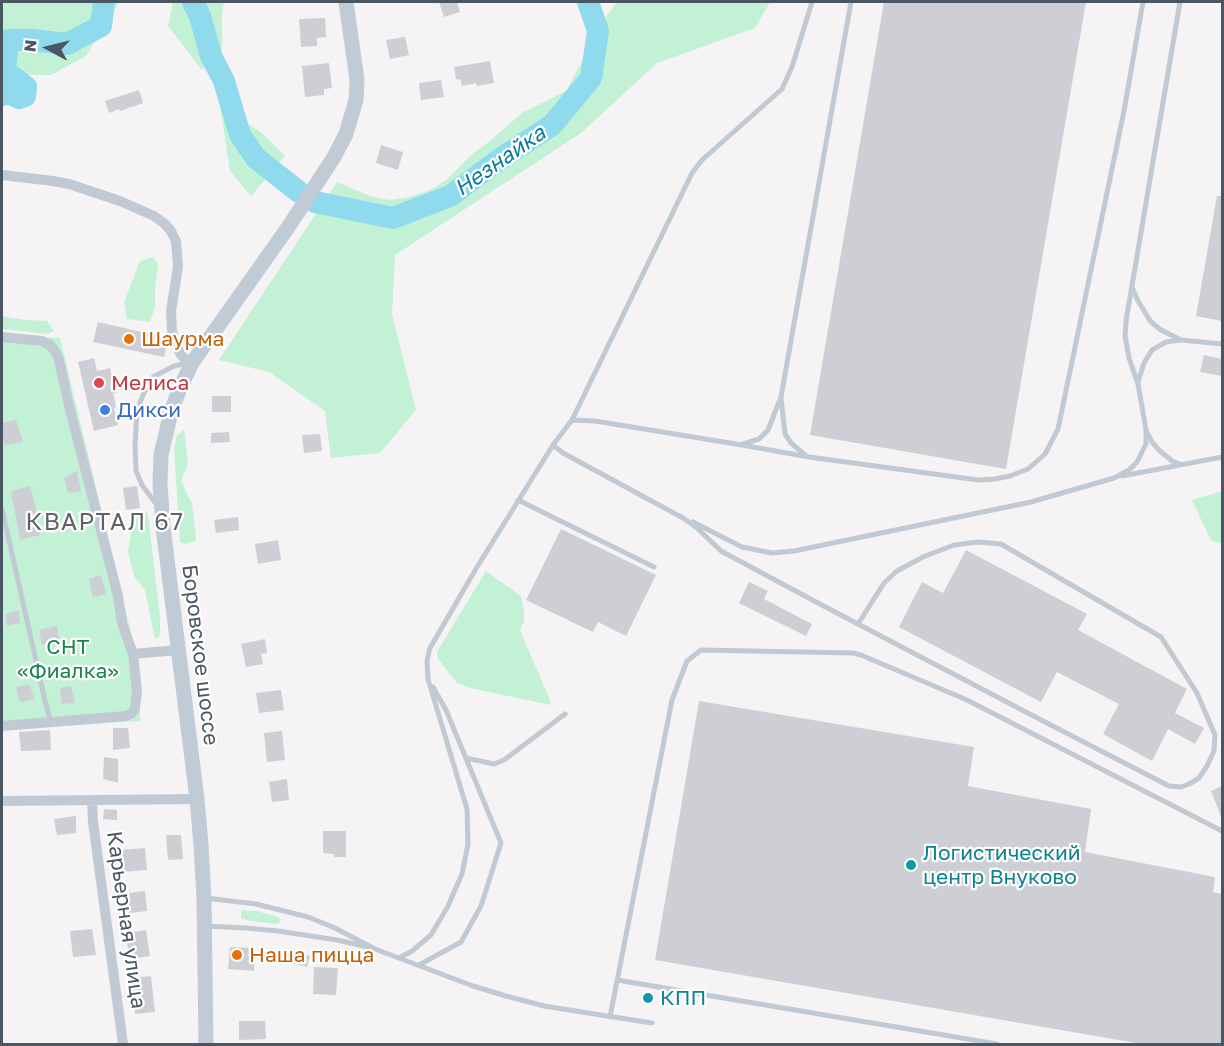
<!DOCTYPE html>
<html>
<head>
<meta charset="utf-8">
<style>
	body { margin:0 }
	#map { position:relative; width:1224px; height:1046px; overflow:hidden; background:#f5f3f3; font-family:"Golos Text",sans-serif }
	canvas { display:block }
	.frame { position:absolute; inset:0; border:3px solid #4a5661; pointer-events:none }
	.north { position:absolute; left:18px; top:18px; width:60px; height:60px; -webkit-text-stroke:4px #fff; paint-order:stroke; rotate:277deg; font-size:16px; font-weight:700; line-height:24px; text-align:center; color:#4a5661 }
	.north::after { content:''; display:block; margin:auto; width:21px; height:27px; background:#4a5661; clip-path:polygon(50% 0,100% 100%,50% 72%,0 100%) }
</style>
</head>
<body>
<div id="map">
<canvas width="1224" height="1046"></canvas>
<div class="frame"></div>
<div class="north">N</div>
</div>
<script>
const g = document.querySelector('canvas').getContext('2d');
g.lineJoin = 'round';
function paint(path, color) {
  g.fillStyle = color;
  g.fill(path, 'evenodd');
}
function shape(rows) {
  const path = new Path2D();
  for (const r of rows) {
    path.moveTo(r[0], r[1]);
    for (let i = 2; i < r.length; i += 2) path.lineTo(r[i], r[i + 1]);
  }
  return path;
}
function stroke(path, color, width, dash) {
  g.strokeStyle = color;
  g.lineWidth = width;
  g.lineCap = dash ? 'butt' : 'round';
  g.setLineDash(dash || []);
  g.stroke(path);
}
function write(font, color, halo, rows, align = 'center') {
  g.font = font + ' "Golos Text",sans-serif';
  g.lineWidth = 4.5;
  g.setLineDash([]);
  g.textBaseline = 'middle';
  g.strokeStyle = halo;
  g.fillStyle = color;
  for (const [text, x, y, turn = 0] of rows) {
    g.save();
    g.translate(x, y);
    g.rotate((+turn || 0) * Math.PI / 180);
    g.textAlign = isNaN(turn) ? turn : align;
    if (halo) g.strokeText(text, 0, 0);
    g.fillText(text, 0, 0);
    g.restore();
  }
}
paint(shape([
	[2,2,119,2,86,56,51,75,2,75],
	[173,2,224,2,222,14,222,62,201,69,168,26],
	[617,2,770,2,755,28,657,63,581,133,395,255,392,314,416,410,380,453,331,458,325,411,269,372,219,360,337,182,372,197,390,200,409,197,428,191,445,181,472,154,490,141,522,113,566,91,607,15],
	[220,105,262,133,285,156,251,196,230,171],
	[154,257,158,265,155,289,155,307,150,322,127,319,124,302,140,261],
	[2,316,25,320,47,321,54,331,48,334,2,329],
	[2,336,60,338,134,645,140,700,140,721,2,730],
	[184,430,188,464,181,481,192,504,196,537,195,541,186,544,180,542,174,449,177,435],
	[1222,491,1222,543,1211,541,1192,500],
	[144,511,148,515,160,616,160,636,155,639,145,590,134,576,128,552,134,515],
	[486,571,521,596,524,609,524,622,520,630,550,700,551,705,470,688,457,683,438,659,437,652],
	[241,910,256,911,275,916,281,919,278,924,250,921,241,918]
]), '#c3f1d5');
stroke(shape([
	[193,2,200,16,211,56,224,81,240,135,256,158,299,192],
	[2,95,8,93,19,98,25,96,26,87,5,71,8,40,31,40,67,44,101,26,104,2],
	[315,202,393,218,450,196,500,159,552,125,591,78,598,31,588,2]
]), '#90daee', 22);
paint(shape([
	[439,2,457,2,460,12,444,17],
	[884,2,1086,2,1006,469,810,435],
	[325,18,326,37,317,38,317,46,301,47,299,19],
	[405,37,409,55,390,59,386,40],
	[490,61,494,83,477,86,476,83,462,86,461,80,456,79,454,67],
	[329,63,332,88,324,89,324,95,305,97,302,66],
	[441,80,444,97,421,100,419,83],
	[139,90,143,103,120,111,119,109,109,113,105,101],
	[381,145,403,152,398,170,376,163],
	[1217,196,1222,196,1222,321,1196,316],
	[98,322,163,337,166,349,164,357,93,342],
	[1204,355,1222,359,1222,376,1200,372],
	[94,358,97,371,110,368,116,393,113,393,116,407,114,408,118,425,94,431,78,362],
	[212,396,231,396,231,412,212,412],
	[16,420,23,442,4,445,2,435,2,423],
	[229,432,230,442,211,443,211,433],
	[320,434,322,451,304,453,302,435],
	[77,471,81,491,68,493,64,478],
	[30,486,38,517,40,535,20,540,11,491],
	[137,486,140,508,126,510,123,488],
	[238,517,239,530,216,533,214,520],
	[561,529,656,575,626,636,598,622,593,632,526,600],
	[278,540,281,560,258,564,255,544],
	[966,550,1087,614,1078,630,1187,689,1175,713,1204,728,1195,744,1168,729,1152,761,1103,734,1119,704,1057,672,1041,702,899,627,922,582,943,593],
	[101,575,106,594,93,597,89,579],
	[749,582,768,591,764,599,812,624,806,636,739,603],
	[19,610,20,623,7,626,5,614],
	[57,626,60,641,42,645,39,630],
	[265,639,267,653,261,654,263,664,246,667,241,644],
	[29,684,35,699,20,702,16,687],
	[71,686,75,703,62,704,60,688],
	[281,690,284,710,259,713,256,693],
	[699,701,974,747,968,786,1091,809,1085,852,1215,877,1213,892,1222,894,1222,1044,1142,1044,655,960],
	[113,728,128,728,130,748,113,750],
	[50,730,51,750,21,751,19,732],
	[282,731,285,760,267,762,264,733],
	[104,757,118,759,118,783,103,779],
	[287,779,289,800,272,802,269,782],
	[1222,786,1222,819,1211,791],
	[104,809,117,810,117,820,103,819],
	[76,816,76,833,57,835,54,819],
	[323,831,346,831,346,857,334,857,334,854,323,853],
	[166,835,181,835,183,859,168,860],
	[145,848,147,870,122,872,121,850],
	[145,891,147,911,129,913,127,893],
	[92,929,96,955,73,957,70,931],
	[146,930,150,956,129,959,126,933],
	[230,947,255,948,254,971,228,969],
	[294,951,310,956,307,967,291,963],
	[314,967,338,968,336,995,313,994],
	[151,976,155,1012,135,1014,131,978],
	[239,1021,265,1021,266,1039,239,1040]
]), '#cdcfd5');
stroke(shape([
	[1132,287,1138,301,1151,322,1161,330,1181,340],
	[1138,382,1144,363,1152,350,1166,342,1181,340,1222,344],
	[781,398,785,434,791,443,805,455],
	[572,420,692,173,702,160,782,89,792,67,812,2],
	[1147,432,1152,442,1159,450,1172,461,1180,464],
	[743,444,759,439,768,430,781,397,851,2],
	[553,445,572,420,595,421,742,445,809,457,978,480,995,479,1010,476,1028,469,1045,454,1058,429,1124,111,1143,2],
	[1122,476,1222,457],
	[518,500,654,567],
	[157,505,142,485,136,471,135,446,137,410,143,395,153,377,174,366,188,363],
	[2,509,45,701,51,722],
	[693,522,742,547,772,553,794,551,1031,502,1114,478,1129,470,1137,462,1146,444,1146,430,1138,384,1129,358,1125,336,1126,321,1180,2],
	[466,758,494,764,504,760,565,714],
	[206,898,256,904,308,917,335,928,375,949,473,986,506,996,544,1006,652,1023],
	[205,926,246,928,278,931,337,940,368,947],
	[399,958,412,951,431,935,448,906,462,874,468,844,467,809,428,679,427,660,430,648,477,567,553,445,563,453,683,518,696,527,721,551,818,603,858,624,1045,722,1169,786,1181,787,1189,784,1199,778,1207,766,1214,751,1215,735,1197,693,1161,637,1001,544,978,542,954,545,923,557,897,571,884,583,858,624],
	[419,965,461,942,481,906,501,843,446,710,433,687],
	[617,980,997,1044],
	[610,1017,672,700,687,661,701,650,853,653,861,655,967,700,1222,831]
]), '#c1cad2', 5);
stroke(shape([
	[2,175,53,181,69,184,120,201,154,216,165,224,171,231,176,241,178,267,171,311,172,331,174,341,181,355,186,360,192,363],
	[2,337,42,341,50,345,55,351,59,360,70,410,118,596,122,623,133,654,137,691,135,708,132,713,126,716,2,726],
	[133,654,178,650],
	[92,800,93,822,123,1044],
	[2,801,197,799]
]), '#c1cad2', 10);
stroke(shape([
	[206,1044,204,898,201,845,197,799,163,527,160,483,161,455,171,412,180,388,192,363,289,226,334,157,346,134,356,100,357,80,346,2]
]), '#c1cbd6', 15);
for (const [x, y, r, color] of [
	[129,339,6,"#e8710a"],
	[99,383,6,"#e0444e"],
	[105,410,6,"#3f7fe0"],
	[911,865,6,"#0f9aa8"],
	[237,955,6,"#e8710a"],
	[648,998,6,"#0f9aa8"]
]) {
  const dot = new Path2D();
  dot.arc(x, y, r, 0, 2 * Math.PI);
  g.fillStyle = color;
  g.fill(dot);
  stroke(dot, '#fff', 2);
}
write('21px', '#c56008', '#fff', [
	["Шаурма",141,339],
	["Наша пицца",249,955]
], 'left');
write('21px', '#be3a42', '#fff', [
	["Мелиса",111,383]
], 'left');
write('21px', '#366cbe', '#fff', [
	["Дикси",117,410]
], 'left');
write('21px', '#17864f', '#fff', [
	["СНТ",68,647],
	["«Фиалка»",68,671]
]);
write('21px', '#4a5661', '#fff', [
	["Боровское шоссе",200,655,83],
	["Карьерная улица",126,920,82]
]);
write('21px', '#0d838f', '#fff', [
	["Логистический",923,853],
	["центр Внуково",923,877],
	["КПП",660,998]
], 'left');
write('italic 22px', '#0c7c9b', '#fff', [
	["Незнайка",500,161,-35]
]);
g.letterSpacing = '1.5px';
write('24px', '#5f6368', '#fff', [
	["КВАРТАЛ 67",105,522]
]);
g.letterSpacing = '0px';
</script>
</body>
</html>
